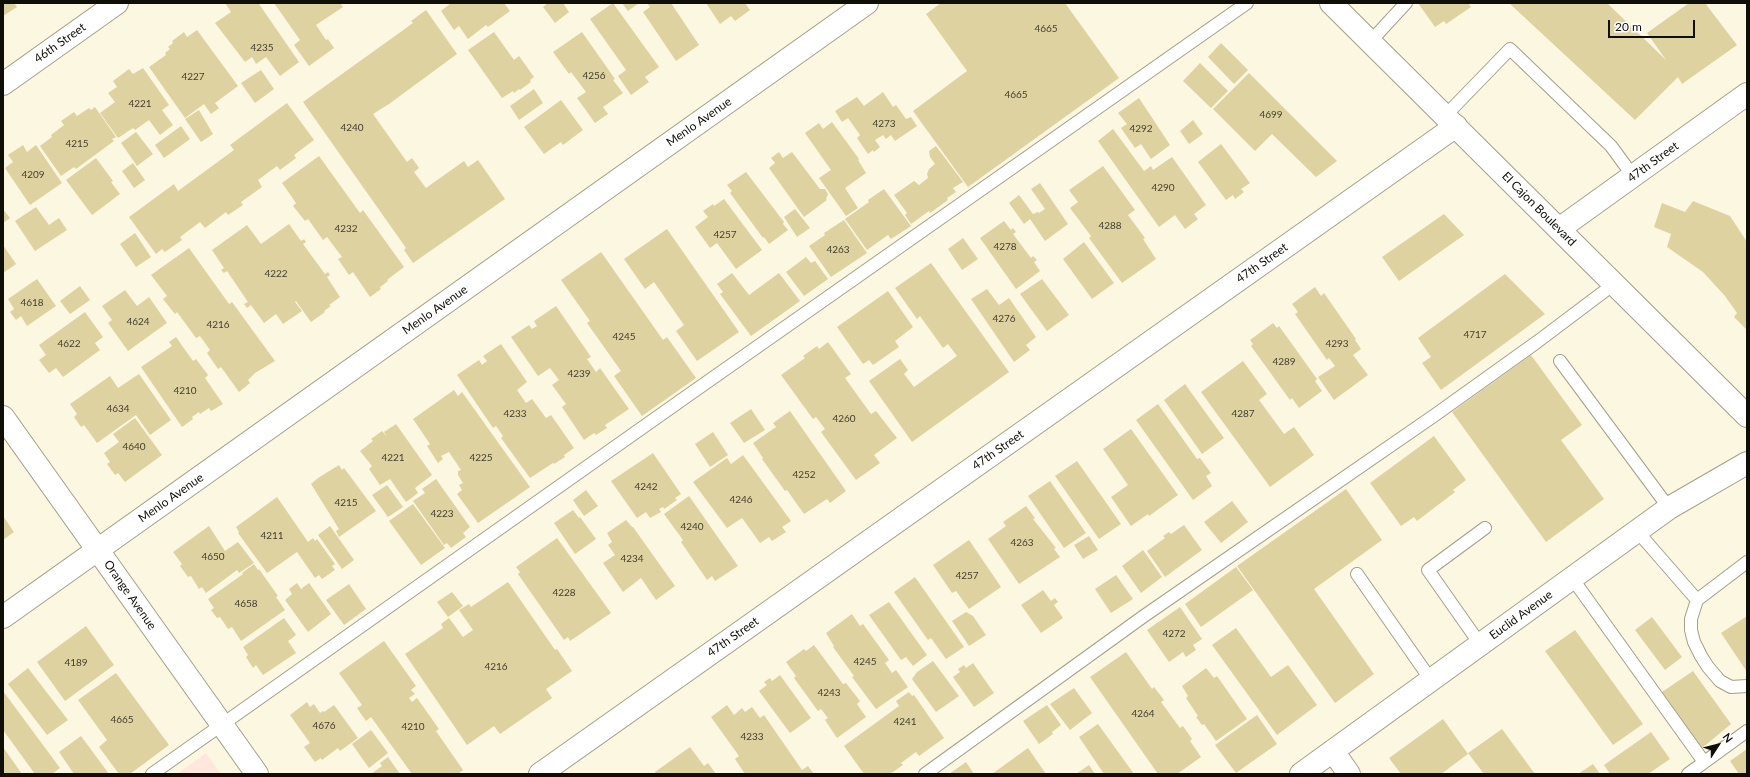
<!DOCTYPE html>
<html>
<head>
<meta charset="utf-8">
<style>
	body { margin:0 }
	#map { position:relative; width:1750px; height:777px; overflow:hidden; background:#fcf7e1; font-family:Lato,sans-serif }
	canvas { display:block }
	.frame { position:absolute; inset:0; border:4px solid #0f0e07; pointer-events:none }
	.north { position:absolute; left:1698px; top:725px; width:40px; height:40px; -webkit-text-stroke:3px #fff; paint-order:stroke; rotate:54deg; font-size:11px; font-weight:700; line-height:16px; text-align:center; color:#0f0e07 }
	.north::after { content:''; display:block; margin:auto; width:14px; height:18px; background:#0f0e07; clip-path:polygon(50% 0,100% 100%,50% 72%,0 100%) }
	.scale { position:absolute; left:1608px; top:20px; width:87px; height:18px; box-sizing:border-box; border:2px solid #0f0e07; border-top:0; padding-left:5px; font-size:12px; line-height:14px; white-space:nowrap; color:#0f0e07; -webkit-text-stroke:3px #fff; paint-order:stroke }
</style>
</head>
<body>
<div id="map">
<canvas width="1750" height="777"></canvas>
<div class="frame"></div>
<div class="north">N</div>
<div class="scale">20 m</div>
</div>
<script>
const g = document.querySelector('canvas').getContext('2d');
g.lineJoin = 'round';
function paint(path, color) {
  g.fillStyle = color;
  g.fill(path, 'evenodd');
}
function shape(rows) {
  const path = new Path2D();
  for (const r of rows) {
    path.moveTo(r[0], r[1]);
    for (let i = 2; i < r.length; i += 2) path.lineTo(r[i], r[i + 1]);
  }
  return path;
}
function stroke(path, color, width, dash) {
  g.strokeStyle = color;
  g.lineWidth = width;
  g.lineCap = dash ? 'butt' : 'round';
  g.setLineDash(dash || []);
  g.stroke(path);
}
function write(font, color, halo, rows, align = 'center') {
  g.font = font + ' Lato,sans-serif';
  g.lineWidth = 3;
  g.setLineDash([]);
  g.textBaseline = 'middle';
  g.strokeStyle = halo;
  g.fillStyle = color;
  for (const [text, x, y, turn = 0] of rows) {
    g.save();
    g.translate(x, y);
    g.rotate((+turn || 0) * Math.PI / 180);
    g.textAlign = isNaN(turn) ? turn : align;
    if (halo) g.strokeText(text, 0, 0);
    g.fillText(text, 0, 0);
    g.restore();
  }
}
paint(shape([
	[206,753,221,774,177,774]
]), '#ffe7dd');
paint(shape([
	[3,3,14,3,17,7,3,16],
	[225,3,261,3,259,4,299,62,280,76,266,57,256,64,252,57,245,62,215,23,231,12],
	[274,3,340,3,343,7,316,25,326,40,328,39,334,48,309,66,294,45,300,40],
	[451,3,504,3,510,11,488,27,486,25,468,39,459,26,454,30,441,11],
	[548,3,563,3,569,12,555,23,543,7],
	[613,3,659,67,645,77,649,82,631,95,618,76,626,70,590,19],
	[622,3,639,3,628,11],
	[647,3,671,3,699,45,676,61,643,12,650,7],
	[706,3,745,3,750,10,735,21,731,16,720,24],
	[941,3,1065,3,1119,78,968,187,913,111,967,71,926,14],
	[1418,3,1468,3,1471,7,1446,24,1444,21,1435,27],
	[1509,3,1607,3,1666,60,1647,33,1689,3,1705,3,1737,45,1682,84,1678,77,1635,120],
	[426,10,457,54,389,104,373,114,407,162,412,158,419,168,414,172,426,188,464,161,468,167,478,160,505,199,413,263,404,250,406,248,303,102,413,23,411,21],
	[197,30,238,86,215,103,219,108,211,114,204,104,185,118,149,67,166,55,165,53,170,49,168,47,173,43,172,41,184,32,187,37],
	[494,32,514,60,519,56,534,77,530,80,531,82,520,90,519,89,514,93,513,91,502,98,468,50],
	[582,32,615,79,613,80,623,93,603,107,608,114,595,123,577,98,586,92,571,72,569,74,553,52],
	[1221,43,1248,70,1234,84,1208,57],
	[1200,63,1228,91,1211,108,1183,81],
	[143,68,169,105,162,110,173,125,160,135,149,120,135,130,133,128,118,138,100,113,115,102,108,93,117,87,113,81,129,69,133,74],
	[261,70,274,89,255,103,241,83],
	[1249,73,1337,161,1316,177,1272,134,1255,151,1213,109],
	[534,89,543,103,519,120,510,106],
	[883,92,893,107,896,105,906,119,911,117,917,126,895,141,891,135,886,139,883,135,875,140,880,147,874,152,873,150,868,154,857,138,860,135,848,118,842,122,835,111,857,97,864,106],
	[1139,98,1170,145,1151,159,1141,144,1135,148,1121,128,1127,124,1118,113],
	[561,100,583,130,563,145,561,142,544,154,524,127],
	[287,103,314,140,294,155,296,158,280,170,277,166,258,180,262,187,241,202,243,205,228,215,226,212,205,228,200,222,180,237,182,240,165,252,162,249,156,254,129,217,174,184,178,191,234,150,230,145],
	[95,107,116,137,112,139,114,141,76,169,74,167,61,176,40,146,52,137,51,135,64,125,61,121,74,112,77,116,89,108,91,110],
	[199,110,213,134,201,142,185,119],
	[1193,120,1203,134,1189,144,1180,131],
	[832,122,859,159,858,160,866,173,845,188,858,208,846,216,819,178,831,170,805,133,819,123,823,129],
	[181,126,190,139,164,158,155,145],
	[1113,129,1144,171,1151,166,1153,170,1172,157,1206,205,1194,214,1198,219,1185,229,1175,215,1159,227,1098,141],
	[136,132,153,154,137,166,121,143],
	[1221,144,1250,183,1241,189,1244,192,1235,199,1233,195,1226,200,1198,162],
	[23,145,27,152,36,145,62,183,30,205,5,168,13,162,8,155],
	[936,146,963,182,953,188,956,192,947,198,948,200,930,213,929,211,911,224,905,215,907,213,894,195,914,181,919,185,928,178,927,174,929,169,935,164,930,157,929,151],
	[779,152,783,158,792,152,820,189,825,189,828,194,826,199,827,200,804,217,769,168,775,163,771,158],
	[319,156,360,213,363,210,404,267,387,280,388,281,380,287,381,289,370,297,353,272,349,275,338,259,342,257,327,237,323,240,308,219,305,221,293,206,296,203,282,183],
	[96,158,113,181,111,182,120,194,92,215,66,180],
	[133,163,145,180,134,188,122,171],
	[1103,166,1135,210,1128,215,1145,238,1143,239,1156,259,1122,283,1089,238,1091,236,1070,208,1078,202,1069,190],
	[746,172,784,222,783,224,788,230,769,244,764,237,763,238,730,193,732,191,727,185],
	[1040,183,1068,224,1045,241,1030,219,1024,224,1009,203,1019,195,1033,214,1038,212,1039,213,1045,209,1031,189],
	[884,189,911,226,891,239,888,235,867,250,845,219,869,202,868,200],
	[724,199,762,250,736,269,717,243,710,248,695,227,708,217,703,211,713,204,714,206],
	[1693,201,1730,216,1747,242,1747,330,1734,317,1737,313,1725,296,1703,272,1667,247,1671,234,1654,227,1662,203,1685,212],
	[36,207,49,225,59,218,67,230,35,251,15,221],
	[3,209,10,218,3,223],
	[795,209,810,228,797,237,784,217],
	[1444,214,1464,235,1399,281,1382,257],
	[844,220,867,253,831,277,809,246,825,235,824,233],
	[1004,221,1011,230,1013,228,1016,232,1013,234,1031,258,1033,256,1037,260,1034,262,1040,271,1016,289,980,238],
	[289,224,301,241,304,239,306,242,303,244,325,274,328,272,330,275,327,277,340,297,329,305,331,306,324,311,325,312,311,322,296,301,295,302,302,311,283,324,276,314,264,323,251,305,247,308,244,304,248,302,227,271,224,273,221,270,224,268,212,250,247,225,261,244],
	[667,229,739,332,697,361,676,331,684,325,654,282,645,289,624,259],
	[135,233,151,257,136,267,120,244],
	[963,238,978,259,962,270,948,249],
	[1084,242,1114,283,1092,299,1063,259],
	[3,245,16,264,3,273],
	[189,248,229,304,232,302,275,361,255,373,248,380,250,383,239,392,221,367,218,369,207,353,210,350,200,336,196,338,177,312,175,314,163,299,167,296,151,275],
	[601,252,663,340,667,337,696,378,642,416,614,376,621,371,587,323,590,321,561,280],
	[806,257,811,263,815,261,828,279,804,296,786,272],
	[931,263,1009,372,912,442,869,381,900,359,908,370,904,374,914,387,957,356,948,344,943,348,920,316,917,319,895,288],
	[732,273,749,295,779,273,800,301,751,336,720,294,723,292,717,284],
	[1505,274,1545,314,1441,390,1422,363,1431,357,1418,338],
	[37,279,56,306,27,326,21,316,16,320,10,312,14,309,8,299],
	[1042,279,1069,315,1047,331,1020,294],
	[80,286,90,300,70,314,60,301],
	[1315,287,1321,296,1324,293,1356,339,1355,340,1361,349,1353,355,1368,375,1334,400,1318,377,1335,366,1329,358,1327,360,1295,314,1298,312,1292,304],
	[987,289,999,305,1009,298,1036,337,1026,345,1030,350,1014,362,971,299],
	[125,290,137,306,149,297,167,323,128,351,108,323,112,320,102,306],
	[888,291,913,327,895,341,899,347,873,365,869,360,863,364,837,327],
	[556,306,591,357,587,359,596,372,600,368,629,409,605,425,607,428,596,435,594,433,584,440,562,407,566,404,552,385,559,380,550,368,538,376,511,337,529,325,532,329,537,326,534,321],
	[85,312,103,337,95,343,100,350,63,377,56,368,49,373,39,360,46,355,39,345],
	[1273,323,1277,328,1279,326,1317,379,1315,381,1322,391,1299,408,1292,398,1290,400,1251,346,1253,344,1250,340],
	[176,337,193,361,196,359,208,375,205,378,223,404,211,411,209,408,200,414,199,412,192,417,193,419,182,427,141,367,172,346,169,342],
	[828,342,851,374,845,378,871,414,876,411,897,438,874,455,880,463,856,480,821,432,825,429,816,417,813,419,781,375,805,358,803,356,817,346,819,349],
	[501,344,527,382,517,390,526,403,532,399,546,418,551,415,574,448,564,455,565,457,554,464,553,463,530,478,501,438,503,436,496,426,493,428,457,375,479,360,482,365,487,361,483,356],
	[1531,355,1582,425,1561,440,1604,499,1546,542,1452,412],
	[1243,361,1267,394,1259,400,1284,434,1294,427,1314,455,1270,487,1201,392],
	[139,374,171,420,150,435,136,415,97,443,84,425,81,427,74,417,77,414,70,404,110,376,118,388],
	[1185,384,1224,438,1202,454,1164,400],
	[454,390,458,396,462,392,530,487,478,523,457,494,462,490,459,485,463,483,458,475,458,471,461,470,449,452,441,456,443,459,438,463,427,446,430,444,413,419],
	[1158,404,1197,459,1200,458,1211,473,1206,476,1212,486,1193,500,1136,420],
	[751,409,765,430,744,443,730,423],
	[790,411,846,491,830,503,827,499,804,514,787,490,785,491,762,459,763,458,753,443,776,427,773,423],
	[135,418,162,455,125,482,118,473,115,475,107,464,110,462,104,453,119,442,113,434],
	[396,424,432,475,415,488,418,493,406,502,390,479,380,485,369,469,372,466,360,451,373,441,371,439,382,431,387,437,384,432],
	[1131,429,1178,495,1149,516,1148,514,1131,526,1111,497,1128,485,1103,449],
	[713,432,728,455,710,467,695,444],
	[1434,436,1466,480,1453,490,1455,492,1417,521,1414,517,1401,526,1370,483],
	[653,453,681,494,675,498,677,500,664,509,663,507,659,509,661,512,650,518,646,512,637,518,611,481],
	[743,455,791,521,782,527,786,532,772,541,769,537,760,543,742,518,727,528,693,482,727,458,731,464],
	[1077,461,1121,524,1099,539,1055,476],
	[339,465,342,470,344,468,376,511,339,537,336,531,339,529,311,484,318,478],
	[436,479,470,527,463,533,466,537,451,548,447,543,444,545,413,501,425,493,422,489],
	[1050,481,1086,533,1064,548,1028,496],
	[387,485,403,507,388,517,372,495],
	[1346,489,1382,540,1314,589,1374,674,1335,703,1237,566],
	[586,490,598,506,584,516,573,500],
	[689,496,738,566,715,581,712,576,707,580,681,542,683,540,664,514],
	[277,497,308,542,313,538,315,541,317,539,335,564,332,566,335,570,322,579,319,575,315,578,297,552,267,573,238,533,239,532,236,527],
	[1232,501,1248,522,1221,543,1204,522],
	[413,504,445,548,421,565,389,521],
	[1026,506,1035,518,1033,519,1056,548,1054,549,1060,557,1019,584,988,539,1006,526,1003,522],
	[573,510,579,518,580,517,596,539,575,554,554,523],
	[3,516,14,532,3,540],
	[626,520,632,527,633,527,675,586,656,600,641,578,623,592,603,563,615,555,608,545,612,542,607,533],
	[1184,525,1202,550,1165,577,1147,551,1165,538,1163,536,1169,532,1171,534],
	[209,526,225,551,238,542,254,563,239,573,237,570,206,593,202,587,199,589,191,576,188,577,180,566,182,564,173,552],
	[330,526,354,560,342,569,318,535],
	[1089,536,1098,550,1083,559,1074,545],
	[557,538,611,613,570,641,568,637,564,640,518,574,520,572,516,567],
	[969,540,1001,587,969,609,956,591,952,593,933,565],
	[1143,550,1162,577,1141,593,1122,566],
	[254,564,258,570,259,569,278,596,276,597,285,610,241,641,232,627,228,629,220,617,217,618,211,610,214,608,208,599,243,574,242,573],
	[1236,567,1253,590,1201,627,1185,604],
	[1116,575,1133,599,1111,613,1095,589],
	[915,577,964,647,946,659,931,638,928,640,894,592],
	[508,582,555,650,557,649,572,671,546,689,552,698,500,734,494,726,467,745,405,654,443,628,441,624,449,618,463,637,473,630,459,610,469,604,471,607],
	[297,583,301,589,309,583,331,614,308,632,285,600,292,594,289,589],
	[349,584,366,609,344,625,326,600],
	[1043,590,1051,601,1055,598,1058,602,1054,605,1063,618,1041,633,1021,605],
	[452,592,463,606,448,617,437,602],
	[889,602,927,655,913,666,906,657,901,660,869,615],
	[1180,607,1202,639,1193,645,1196,650,1186,657,1183,652,1169,662,1147,630],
	[966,612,973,616,986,635,969,646,952,621],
	[852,614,860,626,863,624,889,660,885,663,892,673,896,670,908,687,876,709,852,677,854,676,833,647,834,646,826,633],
	[1747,616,1747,672,1721,633],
	[1652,617,1682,657,1665,670,1635,630],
	[284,618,296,635,288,641,296,653,263,675,256,665,253,668,246,657,248,655,243,647],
	[86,626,114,665,65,701,37,662],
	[1236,628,1271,677,1288,665,1317,705,1277,735,1212,645],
	[1575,630,1643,724,1613,745,1545,651],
	[384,641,416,686,411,690,415,694,409,698,412,702,417,698,439,729,436,731,463,770,458,774,412,774,371,717,366,721,357,708,362,705,339,673],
	[814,645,843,684,846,683,860,701,857,704,866,717,837,738,825,720,828,718,821,709,818,711,794,678,796,676,786,662,804,649,806,651],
	[1126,652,1152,689,1154,687,1164,700,1161,702,1180,728,1183,726,1192,739,1190,741,1201,757,1177,774,1158,774,1090,677],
	[933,661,959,696,936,712,912,679,917,672],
	[973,663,994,693,974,707,953,677,960,672,958,669,964,665,966,668],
	[28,668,68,720,47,735,8,684],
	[1206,668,1214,678,1217,676,1247,719,1216,741,1204,724,1202,725,1196,717,1198,716,1186,698,1188,696,1182,686],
	[1693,671,1731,724,1702,748,1662,692],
	[116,673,169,745,130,774,119,774,99,747,107,740,78,700],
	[780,675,811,718,790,733,759,691,767,685,764,682,770,678,772,681],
	[1074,688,1092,713,1070,730,1050,704],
	[3,691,60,768,52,774,35,774,3,730],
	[909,692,912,696,914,695,944,738,919,756,916,752,901,763,903,765,890,774,864,774,844,746,899,706,896,701],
	[307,702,310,707,314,704,320,713,323,711,324,712,334,705,358,738,340,751,338,748,322,760,321,758,315,762,304,747,310,743,290,715],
	[727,705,734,715,742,708,745,712,752,707,760,718,764,715,802,770,808,766,814,774,745,774,735,759,739,756,711,717],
	[1047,705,1061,725,1052,732,1053,734,1039,744,1023,721],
	[1257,715,1277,744,1236,773,1215,745],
	[1443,719,1468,754,1441,774,1401,774,1389,758],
	[1098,724,1134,774,1104,774,1079,737],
	[1502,729,1535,774,1484,774,1468,753],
	[371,730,388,753,369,768,352,744],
	[1651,732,1670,759,1648,774,1610,774,1604,765],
	[81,736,109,774,74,774,59,752],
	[3,747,22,774,3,774],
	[690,747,704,766,708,763,716,774,656,774,655,772],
	[1028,748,1046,774,992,774],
	[1747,749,1747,774,1739,774,1730,761],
	[388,757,400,774,371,774,382,766,380,763],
	[966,762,974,774,949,774],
	[1593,764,1600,774,1578,774],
	[1089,765,1095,774,1076,774]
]), '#ded2a1');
const service = shape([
	[1370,42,1406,3],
	[1445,116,1510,49,1611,146,1633,176],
	[1560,361,1669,508],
	[1637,531,1697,600],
	[1747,562,1697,600,1691,619,1691,630,1694,642,1701,656,1708,667,1720,681,1731,687,1747,686],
	[1357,574,1431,680],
	[1572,578,1704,762],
	[1480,644,1428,570,1485,528],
	[152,774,690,394,1247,3],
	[925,774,1144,616,1435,415,1537,342,1614,284],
	[1688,774,1747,731]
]);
const minor = shape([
	[3,84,117,3],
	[1559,229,1747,94],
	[3,617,867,3],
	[1333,751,1349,774],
	[540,774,1456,126]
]);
const secondary = shape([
	[3,417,257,774],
	[1301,774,1669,508,1747,463]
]);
const primary = shape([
	[1331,3,1747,416]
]);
stroke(service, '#a39f8b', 14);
stroke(minor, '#a39f8b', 24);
stroke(secondary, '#a39f8b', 24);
stroke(primary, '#a39f8b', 24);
stroke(service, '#fff', 12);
stroke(minor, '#fff', 22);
stroke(secondary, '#fff', 22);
stroke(primary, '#fff', 22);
write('10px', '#433f2e', null, [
	["4665",1046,29],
	["4235",262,48],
	["4256",594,76],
	["4227",193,77],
	["4665",1016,95],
	["4221",140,104],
	["4699",1271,115],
	["4273",884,124],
	["4240",352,128],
	["4292",1141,129],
	["4215",77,144],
	["4209",33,175],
	["4290",1163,188],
	["4288",1110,226],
	["4232",346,229],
	["4257",725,235],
	["4278",1005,247],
	["4263",838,250],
	["4222",276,274],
	["4618",32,303],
	["4276",1004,319],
	["4624",138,322],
	["4216",218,325],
	["4717",1475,335],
	["4245",624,337],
	["4622",69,344],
	["4293",1337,344],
	["4289",1284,362],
	["4239",579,374],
	["4210",185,391],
	["4634",118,409],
	["4233",515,414],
	["4287",1243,414],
	["4260",844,419],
	["4640",134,447],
	["4221",393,458],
	["4225",481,458],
	["4252",804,475],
	["4242",646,487],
	["4246",741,500],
	["4215",346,503],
	["4223",442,514],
	["4240",692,527],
	["4211",272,536],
	["4263",1022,543],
	["4650",213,557],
	["4234",632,559],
	["4257",967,576],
	["4228",564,593],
	["4658",246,604],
	["4272",1174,634],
	["4245",865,662],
	["4189",76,663],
	["4216",496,667],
	["4243",829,693],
	["4264",1143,714],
	["4665",122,720],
	["4241",905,722],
	["4676",324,726],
	["4210",413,727],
	["4233",752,737]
]);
write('12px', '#0f0e07', '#fff', [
	["46th Street",60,43,-35],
	["Menlo Avenue",699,122,-35],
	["47th Street",1653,162,-36],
	["El Cajon Boulevard",1539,209,45],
	["47th Street",1262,263,-35],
	["Menlo Avenue",435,310,-35],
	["47th Street",998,450,-35],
	["Menlo Avenue",171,498,-35],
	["Orange Avenue",130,595,55],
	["Euclid Avenue",1521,615,-36],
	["47th Street",733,637,-35]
]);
</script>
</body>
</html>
